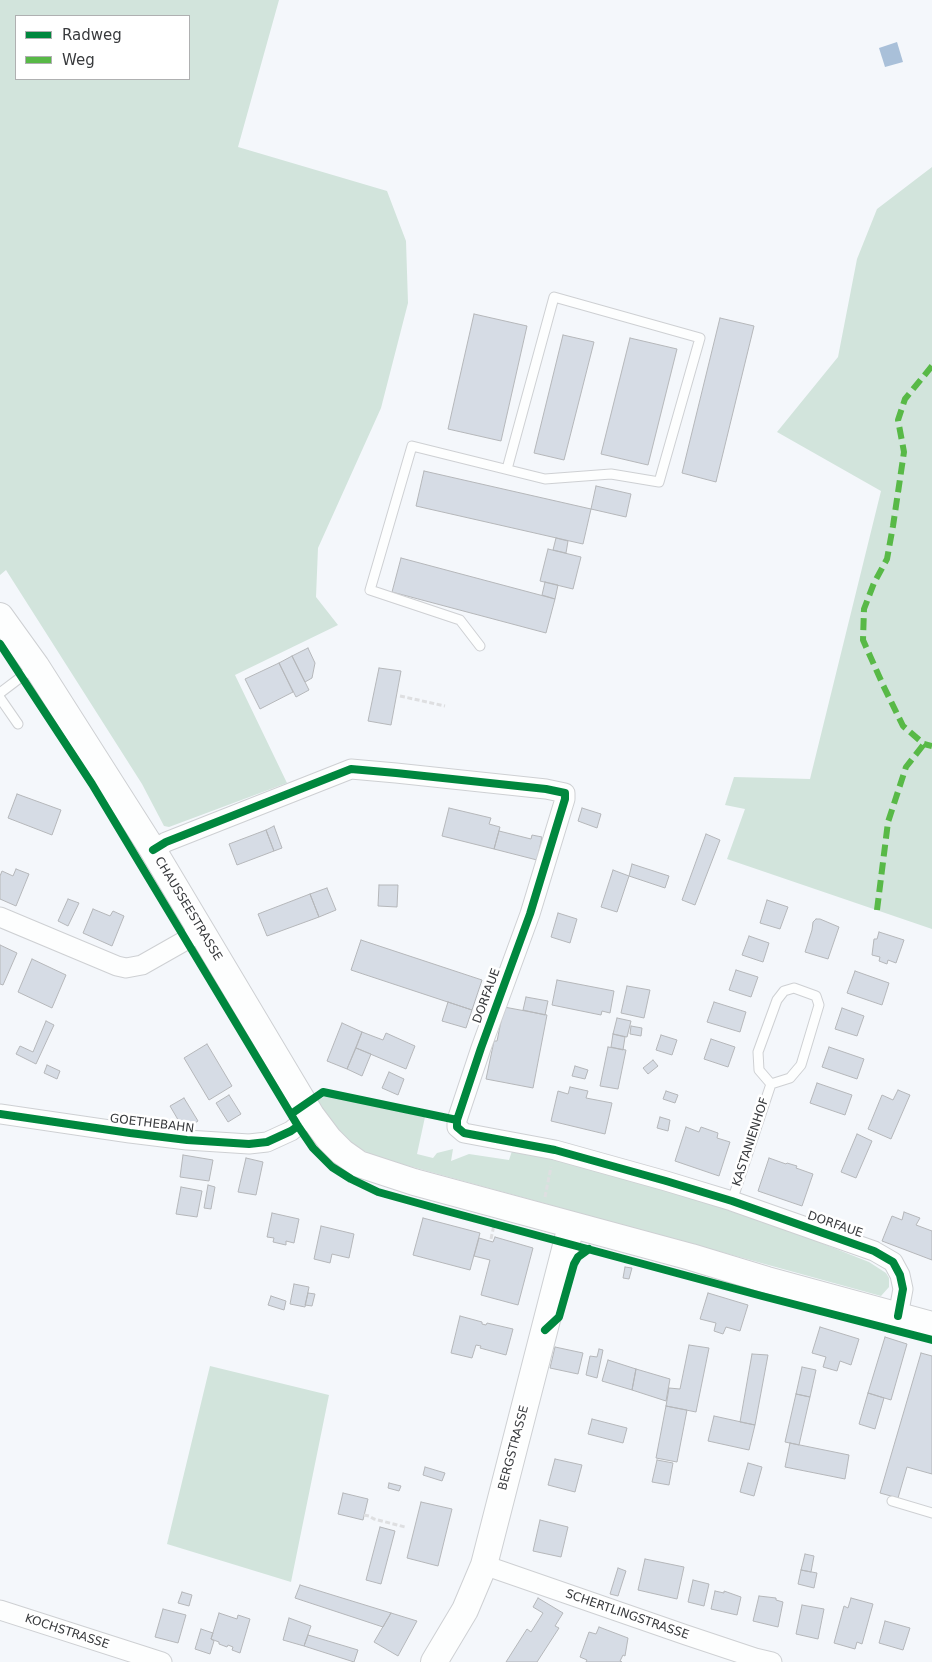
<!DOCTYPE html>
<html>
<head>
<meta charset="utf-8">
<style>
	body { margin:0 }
	#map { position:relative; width:932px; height:1662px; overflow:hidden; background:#f4f7fb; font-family:"DejaVu Sans",sans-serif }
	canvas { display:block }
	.legend { position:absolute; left:15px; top:15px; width:175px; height:65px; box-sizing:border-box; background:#fff; border:1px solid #afb0b1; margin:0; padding:6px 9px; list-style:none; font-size:15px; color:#383a3d }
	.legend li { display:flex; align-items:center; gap:10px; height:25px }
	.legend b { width:25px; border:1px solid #afb0b1 }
</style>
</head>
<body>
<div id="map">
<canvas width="932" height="1662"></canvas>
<ul class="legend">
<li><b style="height:6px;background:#00873e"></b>Radweg</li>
<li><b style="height:6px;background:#58b947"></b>Weg</li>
</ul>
</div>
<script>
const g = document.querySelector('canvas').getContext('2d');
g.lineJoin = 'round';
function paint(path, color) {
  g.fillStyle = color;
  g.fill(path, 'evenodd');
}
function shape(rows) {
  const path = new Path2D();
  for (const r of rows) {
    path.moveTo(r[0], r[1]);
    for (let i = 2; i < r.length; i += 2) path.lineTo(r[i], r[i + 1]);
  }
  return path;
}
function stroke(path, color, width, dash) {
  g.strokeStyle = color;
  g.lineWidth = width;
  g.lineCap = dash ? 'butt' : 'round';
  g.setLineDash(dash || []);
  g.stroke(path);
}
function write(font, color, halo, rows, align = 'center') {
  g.font = font + ' "DejaVu Sans",sans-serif';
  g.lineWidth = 5;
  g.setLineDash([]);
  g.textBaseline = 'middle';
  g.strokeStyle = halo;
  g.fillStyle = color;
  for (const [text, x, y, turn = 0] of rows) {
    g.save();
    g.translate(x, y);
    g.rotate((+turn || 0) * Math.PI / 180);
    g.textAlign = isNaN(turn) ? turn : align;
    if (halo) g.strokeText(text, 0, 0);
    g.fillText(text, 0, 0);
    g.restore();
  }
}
paint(shape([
	[0,0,279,0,238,147,387,191,406,241,408,303,381,408,318,548,316,597,338,625,235,675,287,783,169,827,164,826,142,784,6,570,0,575],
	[16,16,189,16,189,79,16,79],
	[932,167,932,929,727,859,745,809,725,805,734,777,810,779,881,491,777,432,838,357,857,259,877,209],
	[326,1096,425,1117,417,1154,433,1158,437,1153,453,1149,451,1161,469,1154,509,1160,513,1148,728,1206,869,1262,886,1273,889,1278,889,1287,881,1296,376,1157,355,1146,338,1131,317,1104,318,1100],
	[210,1366,329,1395,291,1582,167,1544]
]), '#d2e4dc');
paint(shape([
	[897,42,903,62,885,67,879,48]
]), '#a9c0d9');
const building = shape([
	[474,314,527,326,501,441,448,429,474,314],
	[720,318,754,326,716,482,682,473,720,318],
	[563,335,594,342,564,460,534,453,563,335],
	[630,338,677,349,648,465,601,454,630,338],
	[424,471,591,509,583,544,416,506,424,471],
	[596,486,631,494,626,517,591,509,596,486],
	[556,538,568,541,566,553,553,550,556,538],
	[548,549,581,557,573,589,540,581,548,549],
	[401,558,555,599,546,633,392,592,401,558],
	[545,582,558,585,555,599,542,595,545,582],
	[308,648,315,663,312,678,305,682,292,656,308,648],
	[292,656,309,690,296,697,279,663,292,656],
	[279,663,293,692,260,709,245,679,279,663],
	[379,668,401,671,391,725,368,721,379,668],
	[17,794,61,810,52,835,8,818,17,794],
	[449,808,491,818,489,824,500,827,494,849,442,836,449,808],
	[582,808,601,814,597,828,578,821,582,808],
	[274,826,282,848,274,851,266,830,274,826],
	[266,830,274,851,237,865,229,844,266,830],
	[499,831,531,839,532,835,542,837,537,860,494,849,499,831],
	[706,834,720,840,695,905,682,900,706,834],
	[632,864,669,876,665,888,629,876,632,864],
	[16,869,29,874,16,906,0,899,0,876,2,871,13,876,16,869],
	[613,870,629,876,617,912,601,907,613,870],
	[379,885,398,885,397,907,378,906,379,885],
	[327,888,336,910,319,917,310,894,327,888],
	[310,894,319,917,267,936,258,914,310,894],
	[68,899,79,903,68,926,58,921,68,899],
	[767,900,788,907,780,929,760,923,767,900],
	[93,909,110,916,113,911,124,916,112,946,83,933,93,909],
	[558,913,577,919,570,943,551,937,558,913],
	[816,919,820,919,839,927,828,959,805,952,812,930,813,922,816,919],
	[879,932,904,940,896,963,888,960,887,964,879,961,880,957,872,955,874,939,877,939,879,932],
	[749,936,769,943,763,962,742,955,749,936],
	[361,940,482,980,472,1010,351,970,361,940],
	[0,945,17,953,3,985,0,984,0,945],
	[32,959,66,975,52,1008,18,992,32,959],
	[736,970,758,977,751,997,729,990,736,970],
	[855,971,889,983,882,1005,847,993,855,971],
	[557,980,614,991,610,1013,602,1011,601,1015,552,1005,557,980],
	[627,986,650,990,644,1018,621,1013,627,986],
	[526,997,548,1001,545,1015,523,1010,526,997],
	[448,1002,472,1010,466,1028,442,1021,448,1002],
	[714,1002,746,1012,740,1032,707,1022,714,1002],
	[504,1007,547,1015,533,1088,486,1079,494,1041,497,1041,504,1007],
	[842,1008,864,1016,857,1036,835,1029,842,1008],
	[617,1018,631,1021,627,1037,613,1034,617,1018],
	[46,1021,54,1025,36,1064,16,1054,20,1046,33,1052,46,1021],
	[342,1023,362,1032,347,1069,327,1061,342,1023],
	[631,1026,642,1028,641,1036,630,1034,631,1026],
	[362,1032,383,1040,386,1033,415,1046,406,1069,356,1048,362,1032],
	[613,1034,625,1037,623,1050,611,1047,613,1034],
	[661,1035,677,1040,672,1055,656,1050,661,1035],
	[711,1039,735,1047,728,1067,704,1059,711,1039],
	[207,1044,232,1086,209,1100,184,1058,207,1044],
	[608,1047,626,1050,618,1089,600,1086,608,1047],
	[829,1047,864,1059,857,1079,822,1067,829,1047],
	[356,1048,371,1054,362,1076,347,1069,356,1048],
	[653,1060,658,1066,648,1074,643,1068,653,1060],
	[47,1065,60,1071,57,1079,44,1073,47,1065],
	[575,1066,588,1070,585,1079,572,1076,575,1066],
	[389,1072,404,1079,398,1095,382,1088,389,1072],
	[817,1083,852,1095,845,1115,810,1103,817,1083],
	[570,1087,588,1091,586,1098,612,1103,605,1134,551,1121,558,1091,568,1094,570,1087],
	[898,1090,910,1095,891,1139,868,1129,882,1095,893,1100,898,1090],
	[666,1091,678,1095,675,1103,663,1099,666,1091],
	[229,1095,241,1114,228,1122,216,1103,229,1095],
	[184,1098,198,1121,184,1130,170,1106,184,1098],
	[660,1117,670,1120,668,1131,657,1128,660,1117],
	[686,1127,699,1132,701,1127,718,1133,717,1138,730,1142,719,1176,675,1161,686,1127],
	[857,1134,872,1141,856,1178,841,1172,857,1134],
	[183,1155,213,1160,209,1181,180,1177,183,1155],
	[246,1158,263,1162,256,1195,238,1192,246,1158],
	[769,1158,786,1164,787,1163,797,1166,796,1168,813,1174,802,1206,758,1191,769,1158],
	[208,1185,215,1187,211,1209,204,1208,208,1185],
	[181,1187,202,1191,197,1217,176,1214,181,1187],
	[904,1212,920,1218,916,1225,932,1231,932,1260,882,1241,892,1216,902,1220,904,1212],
	[272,1213,299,1219,294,1243,286,1241,286,1245,273,1242,274,1238,267,1237,272,1213],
	[423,1218,480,1233,470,1270,413,1255,423,1218],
	[321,1226,354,1234,349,1258,332,1254,330,1263,314,1259,321,1226],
	[495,1237,533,1248,518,1305,481,1295,490,1260,474,1256,479,1238,493,1242,495,1237],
	[625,1267,632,1268,629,1279,623,1278,625,1267],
	[294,1284,309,1287,305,1307,290,1304,294,1284],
	[308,1293,315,1294,312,1306,305,1305,308,1293],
	[708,1293,748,1305,740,1331,726,1327,723,1334,714,1331,716,1323,700,1319,708,1293],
	[271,1296,286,1301,284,1310,268,1305,271,1296],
	[460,1316,482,1322,482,1324,486,1325,487,1323,513,1329,506,1355,480,1348,481,1346,476,1345,472,1358,451,1353,460,1316],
	[820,1327,859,1339,851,1365,840,1361,837,1371,823,1367,826,1357,812,1353,820,1327],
	[885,1337,907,1344,891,1400,868,1393,885,1337],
	[689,1345,709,1348,696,1412,666,1406,669,1388,680,1389,689,1345],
	[555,1347,583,1353,578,1374,550,1368,555,1347],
	[599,1349,603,1350,597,1378,586,1375,590,1356,597,1357,599,1349],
	[921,1353,932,1356,932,1474,907,1467,898,1498,880,1493,921,1353],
	[752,1354,768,1355,755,1425,740,1422,752,1354],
	[608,1360,636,1369,632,1390,602,1381,608,1360],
	[802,1367,816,1370,810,1397,796,1394,802,1367],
	[636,1369,670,1379,666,1401,632,1390,636,1369],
	[868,1393,884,1398,875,1429,859,1424,868,1393],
	[796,1394,810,1397,799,1445,785,1442,796,1394],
	[666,1406,687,1410,677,1462,656,1458,666,1406],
	[714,1416,755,1425,749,1450,708,1441,714,1416],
	[592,1419,627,1428,623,1443,588,1434,592,1419],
	[790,1443,849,1455,845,1479,785,1467,790,1443],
	[555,1459,582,1465,575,1492,548,1485,555,1459],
	[657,1460,673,1463,669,1485,652,1482,657,1460],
	[748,1463,762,1467,754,1496,740,1492,748,1463],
	[425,1467,445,1473,442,1481,423,1475,425,1467],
	[389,1483,401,1486,399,1491,388,1488,389,1483],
	[343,1493,368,1499,363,1520,338,1514,343,1493],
	[421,1502,452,1509,438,1566,407,1558,421,1502],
	[540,1520,568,1527,561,1557,533,1551,540,1520],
	[380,1527,395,1531,381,1584,366,1580,380,1527],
	[805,1554,814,1556,811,1572,801,1570,805,1554],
	[645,1559,684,1567,677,1599,638,1590,645,1559],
	[618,1568,626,1571,618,1596,610,1594,618,1568],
	[801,1570,817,1573,814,1588,798,1584,801,1570],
	[693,1580,709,1584,704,1606,688,1602,693,1580],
	[300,1585,391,1613,383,1627,295,1598,300,1585],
	[715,1591,724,1593,724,1591,741,1597,737,1615,711,1609,715,1591],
	[182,1592,192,1595,189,1606,178,1603,182,1592],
	[759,1596,776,1598,776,1600,783,1602,778,1627,753,1621,759,1596],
	[538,1598,563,1613,555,1626,559,1628,537,1662,506,1662,527,1629,531,1632,543,1613,533,1607,538,1598],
	[851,1598,873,1604,862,1644,857,1642,855,1649,834,1643,844,1606,848,1608,851,1598],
	[802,1605,824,1609,818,1639,796,1634,802,1605],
	[163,1609,186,1615,178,1643,155,1637,163,1609],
	[219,1613,237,1619,238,1615,250,1619,240,1653,232,1650,233,1647,228,1645,227,1647,219,1644,219,1642,211,1639,219,1613],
	[391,1613,417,1621,398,1656,374,1642,391,1613],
	[289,1618,311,1626,304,1646,283,1640,289,1618],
	[885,1621,910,1628,903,1650,879,1643,885,1621],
	[599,1627,628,1638,625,1656,623,1655,620,1661,622,1662,586,1662,587,1660,580,1657,589,1632,596,1634,599,1627],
	[201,1629,213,1633,211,1639,214,1641,210,1654,195,1649,201,1629],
	[308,1635,358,1650,354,1662,304,1646,308,1635]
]);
paint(building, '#d6dce5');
stroke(building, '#b5b7ba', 1);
const lane = shape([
	[480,646,460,620,370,590,412,446,545,479,611,474,659,482,700,338,554,297,507,469],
	[0,693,33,668],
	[0,698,18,724],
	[732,1201,771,1084,790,1078,801,1065,819,1005,816,996,794,988,784,991,777,1000,758,1052,759,1070,771,1084],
	[892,1501,932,1513]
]);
const street = shape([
	[153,850,166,842,351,769,396,773,546,789,565,793,565,799,530,914,481,1048,457,1120,457,1127,464,1133,555,1150,666,1181,732,1201,874,1251,893,1262,900,1275,903,1289,898,1316],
	[0,917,117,966,126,968,142,965,202,931],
	[0,1114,130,1133,187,1140,249,1144,267,1142,291,1131,311,1115],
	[484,1565,686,1635,755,1658,772,1662],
	[0,1610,162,1662]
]);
const secondary = shape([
	[0,616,36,666,153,850,311,1115,329,1139,342,1152,359,1164,414,1182,691,1257,767,1280,932,1325],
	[434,1662,465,1610,484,1565,571,1226]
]);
stroke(lane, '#ced0d3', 11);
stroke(street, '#ced0d3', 21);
stroke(secondary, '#ced0d3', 28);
stroke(shape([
	[400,696,445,706],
	[545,1197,551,1167],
	[491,1239,494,1225],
	[364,1515,369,1516,374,1519,405,1527]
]), '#dedfe1', 3, [5, 2.5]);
stroke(lane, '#fdfefe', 9);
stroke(street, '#fdfefe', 19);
stroke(secondary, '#fdfefe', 26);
stroke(shape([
	[932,366,905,399,898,420,904,452,893,526,887,559,874,583,864,609,863,640,883,685,903,726,924,744,932,746],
	[877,910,888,822,906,767,924,744]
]), '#58b947', 6, [12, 6]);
stroke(shape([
	[0,644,92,784,298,1126,313,1148,332,1167,351,1179,378,1192,439,1209,762,1296,932,1340],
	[153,850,166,842,351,769,396,773,546,789,565,793,565,799,530,914,481,1048,457,1120,457,1127,464,1133,555,1150,666,1181,732,1201,874,1251,893,1262,900,1275,903,1289,898,1316],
	[0,1114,130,1133,187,1140,249,1144,267,1142,291,1131,298,1126],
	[291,1114,323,1092,457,1120],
	[545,1330,559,1317,574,1264,578,1257,589,1249]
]), '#00873e', 8);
write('12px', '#383a3d', '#fff', [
	["CHAUSSEESTRASSE",188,909,59],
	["DORFAUE",487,996,-70],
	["GOETHEBAHN",152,1124,7],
	["KASTANIENHOF",751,1142,-72],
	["DORFAUE",835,1225,19],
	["BERGSTRASSE",514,1448,-75],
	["SCHERTLINGSTRASSE",627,1615,19],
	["KOCHSTRASSE",67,1632,18]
]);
</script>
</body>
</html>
